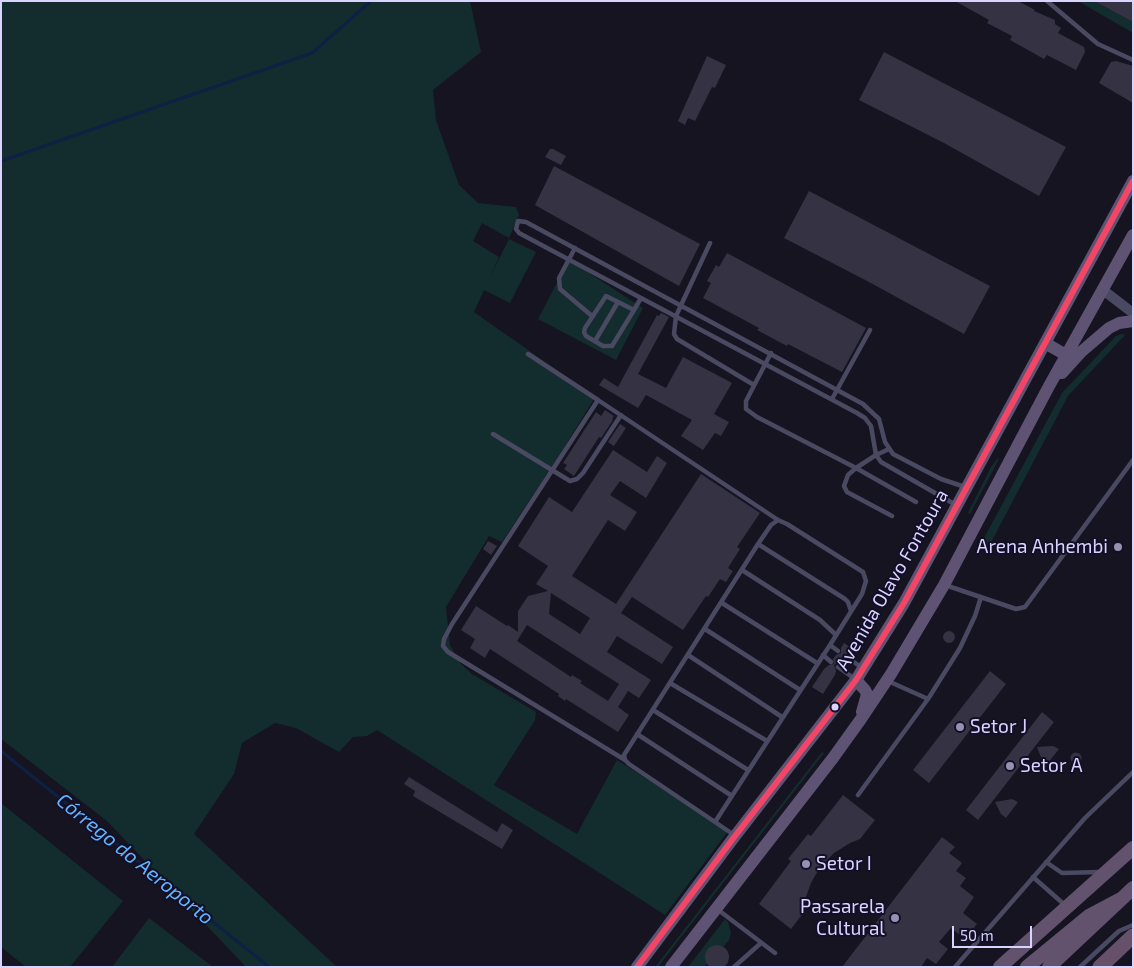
<!DOCTYPE html>
<html>
<head>
<meta charset="utf-8">
<style>
	body { margin:0 }
	#map { position:relative; width:1134px; height:968px; overflow:hidden; background:#161421; font-family:"Exo 2",sans-serif }
	canvas { display:block }
	.frame { position:absolute; inset:0; border:2px solid #d9d4ff; pointer-events:none }
	.scale { position:absolute; left:952px; top:926px; width:80px; height:22px; box-sizing:border-box; border:2px solid #d9d4ff; border-top:0; padding-left:6px; font-size:15px; line-height:18px; white-space:nowrap; color:#d9d4ff; -webkit-text-stroke:4px #130f26; paint-order:stroke }
</style>
</head>
<body>
<div id="map">
<canvas width="1134" height="968"></canvas>
<div class="frame"></div>
<div class="scale">50 m</div>
</div>
<script>
const g = document.querySelector('canvas').getContext('2d');
g.lineJoin = 'round';
function paint(path, color) {
  g.fillStyle = color;
  g.fill(path, 'evenodd');
}
function shape(rows) {
  const path = new Path2D();
  for (const r of rows) {
    if (r.length === 3) {
      path.moveTo(r[0] + r[2], r[1]);
      path.arc(r[0], r[1], r[2], 0, 2 * Math.PI);
      continue;
    }
    path.moveTo(r[0], r[1]);
    for (let i = 2; i < r.length; i += 2) path.lineTo(r[i], r[i + 1]);
  }
  return path;
}
function stroke(path, color, width, dash) {
  g.strokeStyle = color;
  g.lineWidth = width;
  g.lineCap = dash ? 'butt' : 'round';
  g.setLineDash(dash || []);
  g.stroke(path);
}
function write(font, color, halo, rows, align = 'center') {
  g.font = font + ' "Exo 2",sans-serif';
  g.lineWidth = 4;
  g.setLineDash([]);
  g.textBaseline = 'middle';
  g.strokeStyle = halo;
  g.fillStyle = color;
  for (const [text, x, y, turn = 0] of rows) {
    g.save();
    g.translate(x, y);
    g.rotate((+turn || 0) * Math.PI / 180);
    g.textAlign = isNaN(turn) ? turn : align;
    if (halo) g.strokeText(text, 0, 0);
    g.fillText(text, 0, 0);
    g.restore();
  }
}
paint(shape([
	[1,1,470,1,481,52,433,90,436,120,459,185,478,203,516,207,519,215,509,238,482,223,473,241,499,257,489,279,509,239,536,252,510,303,484,290,474,312,595,397,561,453,502,542,489,536,446,607,450,645,460,663,472,674,536,712,535,720,494,785,577,834,617,760,729,830,665,915,377,730,367,736,353,737,339,752,296,728,275,723,242,743,234,774,194,834,337,967,246,967,107,821,1,739],
	[1078,1,1094,1,1133,22,1133,33],
	[569,260,643,308,616,360,538,319],
	[1122,334,1125,335,1068,396,986,552,982,542,984,538,1062,393,1116,336],
	[998,458,999,459,970,514,968,513,991,467],
	[822,752,824,753,658,967,655,967],
	[1,803,123,901,70,967,26,967,1,947],
	[149,918,213,967,112,967],
	[725,919,728,922,731,933,729,940,723,947,717,946,709,949,705,956,707,964,705,967,688,967]
]), '#132c2d');
stroke(shape([
	[1,161,312,53,371,1],
	[1,751,269,967]
]), '#0d2144', 3);
paint(shape([
	[955,1,1018,1,1035,10,1034,11,1055,20,1055,24,1061,28,1058,33,1084,47,1085,52,1076,70,1047,55,1044,59,1010,40,1012,36,987,23,989,20],
	[1094,1,1133,1,1133,22],
	[884,52,1066,147,1039,196,944,143,859,100],
	[707,56,726,65,715,88,712,87,695,121,688,118,685,125,678,121],
	[1116,61,1133,66,1133,103,1099,83,1111,62],
	[550,149,553,149,566,156,561,165,545,157],
	[554,166,700,244,679,286,535,205],
	[809,191,990,286,964,334,869,282,784,238],
	[727,253,866,328,842,372,788,344,787,346,757,330,759,328,703,298,711,283,707,281,716,265,719,267],
	[661,313,669,317,638,374,666,388,683,357,732,383,714,414,729,422,721,436,715,433,703,450,681,436,692,420,646,395,638,408,599,385,604,378,618,387,657,315,659,316],
	[605,410,614,416,612,419,613,420,601,438,599,437,574,476,564,469,567,465,563,463,596,412,601,416],
	[620,424,626,428,614,446,608,442],
	[613,450,647,472,657,456,667,463,646,498,620,481,610,495,637,512,625,531,608,520,572,576,616,604,701,474,760,513,737,547,740,549,728,568,733,571,726,582,720,579,708,597,706,596,683,630,632,597,621,613,673,647,662,664,617,636,607,652,651,680,639,698,628,691,618,707,629,715,618,732,566,699,565,701,558,696,559,694,490,649,485,658,470,648,475,639,461,630,476,606,507,626,508,625,518,632,518,611,528,596,548,591,536,584,548,566,518,546,549,497,572,512],
	[551,593,590,618,580,634,549,614],
	[527,625,619,684,608,701,580,683,582,681,572,675,571,677,517,641],
	[488,541,497,546,491,555,483,549],
	[949,637,6],
	[844,643,851,648,848,653,843,654,844,659,840,664,837,663,834,665,836,671,835,675,823,694,812,687,824,669,829,665,834,664,833,659,836,655,841,653,841,648],
	[990,671,1006,684,929,783,913,770],
	[1042,712,1054,722,978,820,966,810],
	[1053,746,1059,749,1047,764,1042,760,1037,747],
	[1076,758,5.5],
	[409,777,497,832,502,823,513,830,502,849,413,796,415,791,404,784],
	[843,795,875,820,860,839,850,843,834,853,820,867,811,883,806,897,804,912,791,929,759,904,791,861,788,859,808,834,811,836],
	[1012,799,1018,802,1006,818,1001,814,995,802],
	[942,837,955,847,949,853,962,863,956,871,966,878,960,886,974,897,963,913,977,924,965,939,951,928,939,942,948,949,936,964,927,958,921,967,842,967],
	[717,957,12]
]), '#343243');
stroke(shape([
	[1047,1,1098,44,1133,60],
	[710,243,676,316,674,334,677,339,754,385],
	[575,248,559,278,560,289,592,316],
	[634,310,606,296,585,328,584,332,586,336,603,346,612,346,634,310,641,298],
	[595,341,618,302],
	[771,353,746,401,746,409,757,417,856,468,916,502],
	[528,354,598,400],
	[832,399,870,330],
	[493,434,570,481,577,479,583,473,621,415],
	[889,449,876,455,856,468,848,475,844,486,847,492,892,516],
	[956,505,881,462,876,455,871,426,865,418,857,413,519,233,516,229,518,221,526,222,863,404,879,419,885,442,893,454,941,479,965,487],
	[778,520,787,524,863,572,866,581,862,594,830,645,715,822,629,764,625,760,624,755,758,544,771,525,778,520],
	[758,544,845,599,848,602,851,611],
	[742,570,820,620,836,635],
	[945,585,1016,609,1025,607,1133,460],
	[722,603,817,663],
	[705,629,800,690],
	[830,645,838,651],
	[688,655,782,717],
	[823,655,831,662],
	[846,656,862,668],
	[838,667,855,679],
	[888,681,928,699],
	[670,683,767,741],
	[653,710,748,770],
	[637,734,732,796],
	[625,760,448,652,443,646,444,639,452,624,598,400,778,520],
	[858,795,928,699,960,648,975,616,981,597],
	[715,822,734,835],
	[1046,862,1062,873,1100,872],
	[1033,877,1066,906],
	[717,909,775,953],
	[734,967,761,943],
	[955,967,1085,818,1133,772],
	[1080,967,1119,931,1133,925]
]), '#4a4962', 4.5);
stroke(shape([
	[1103,290,1133,313]
]), '#4a4962', 10);
stroke(shape([
	[1045,343,1066,355],
	[1062,373,1081,352,1109,328,1119,323,1133,321],
	[856,680,865,690,867,694,862,712],
	[637,967,735,836,856,680,904,603,1133,181],
	[671,967,833,758,861,719,891,674,944,585,1048,388,1133,235]
]), '#5e5373', 12);
stroke(shape([
	[1000,967,1133,848],
	[1027,967,1089,916,1121,899],
	[1049,967,1133,888]
]), '#62526e', 14);
stroke(shape([
	[1100,967,1133,936]
]), '#67516a', 15);
stroke(shape([
	[637,967,735,836,856,680,904,603,1133,181]
]), '#f34667', 6);
for (const [x, y, r, color] of [
	[1118,547,5,"#9591b1"],
	[835,707,4.5,"#d9d4ff"],
	[960,727,5,"#9591b1"],
	[1010,766,5,"#9591b1"],
	[806,864,5,"#9591b1"],
	[895,918,5,"#9591b1"]
]) {
  const dot = new Path2D();
  dot.arc(x, y, r, 0, 2 * Math.PI);
  g.fillStyle = color;
  g.fill(dot);
  stroke(dot, '#130f26', 2);
}
write('19px', '#d9d4ff', '#130f26', [
	["Arena Anhembi",1108,547,"right"],
	["Setor J",970,727],
	["Setor A",1020,766],
	["Setor I",816,864],
	["Passarela",885,907,"right"],
	["Cultural",885,929,"right"]
], 'left');
write('19px', '#d9d4ff', '#130f26', [
	["Avenida Olavo Fontoura",892,580,-60]
]);
write('italic 20px', '#62b6ff', '#130f26', [
	["Córrego do Aeroporto",135,859,39]
]);
</script>
</body>
</html>
